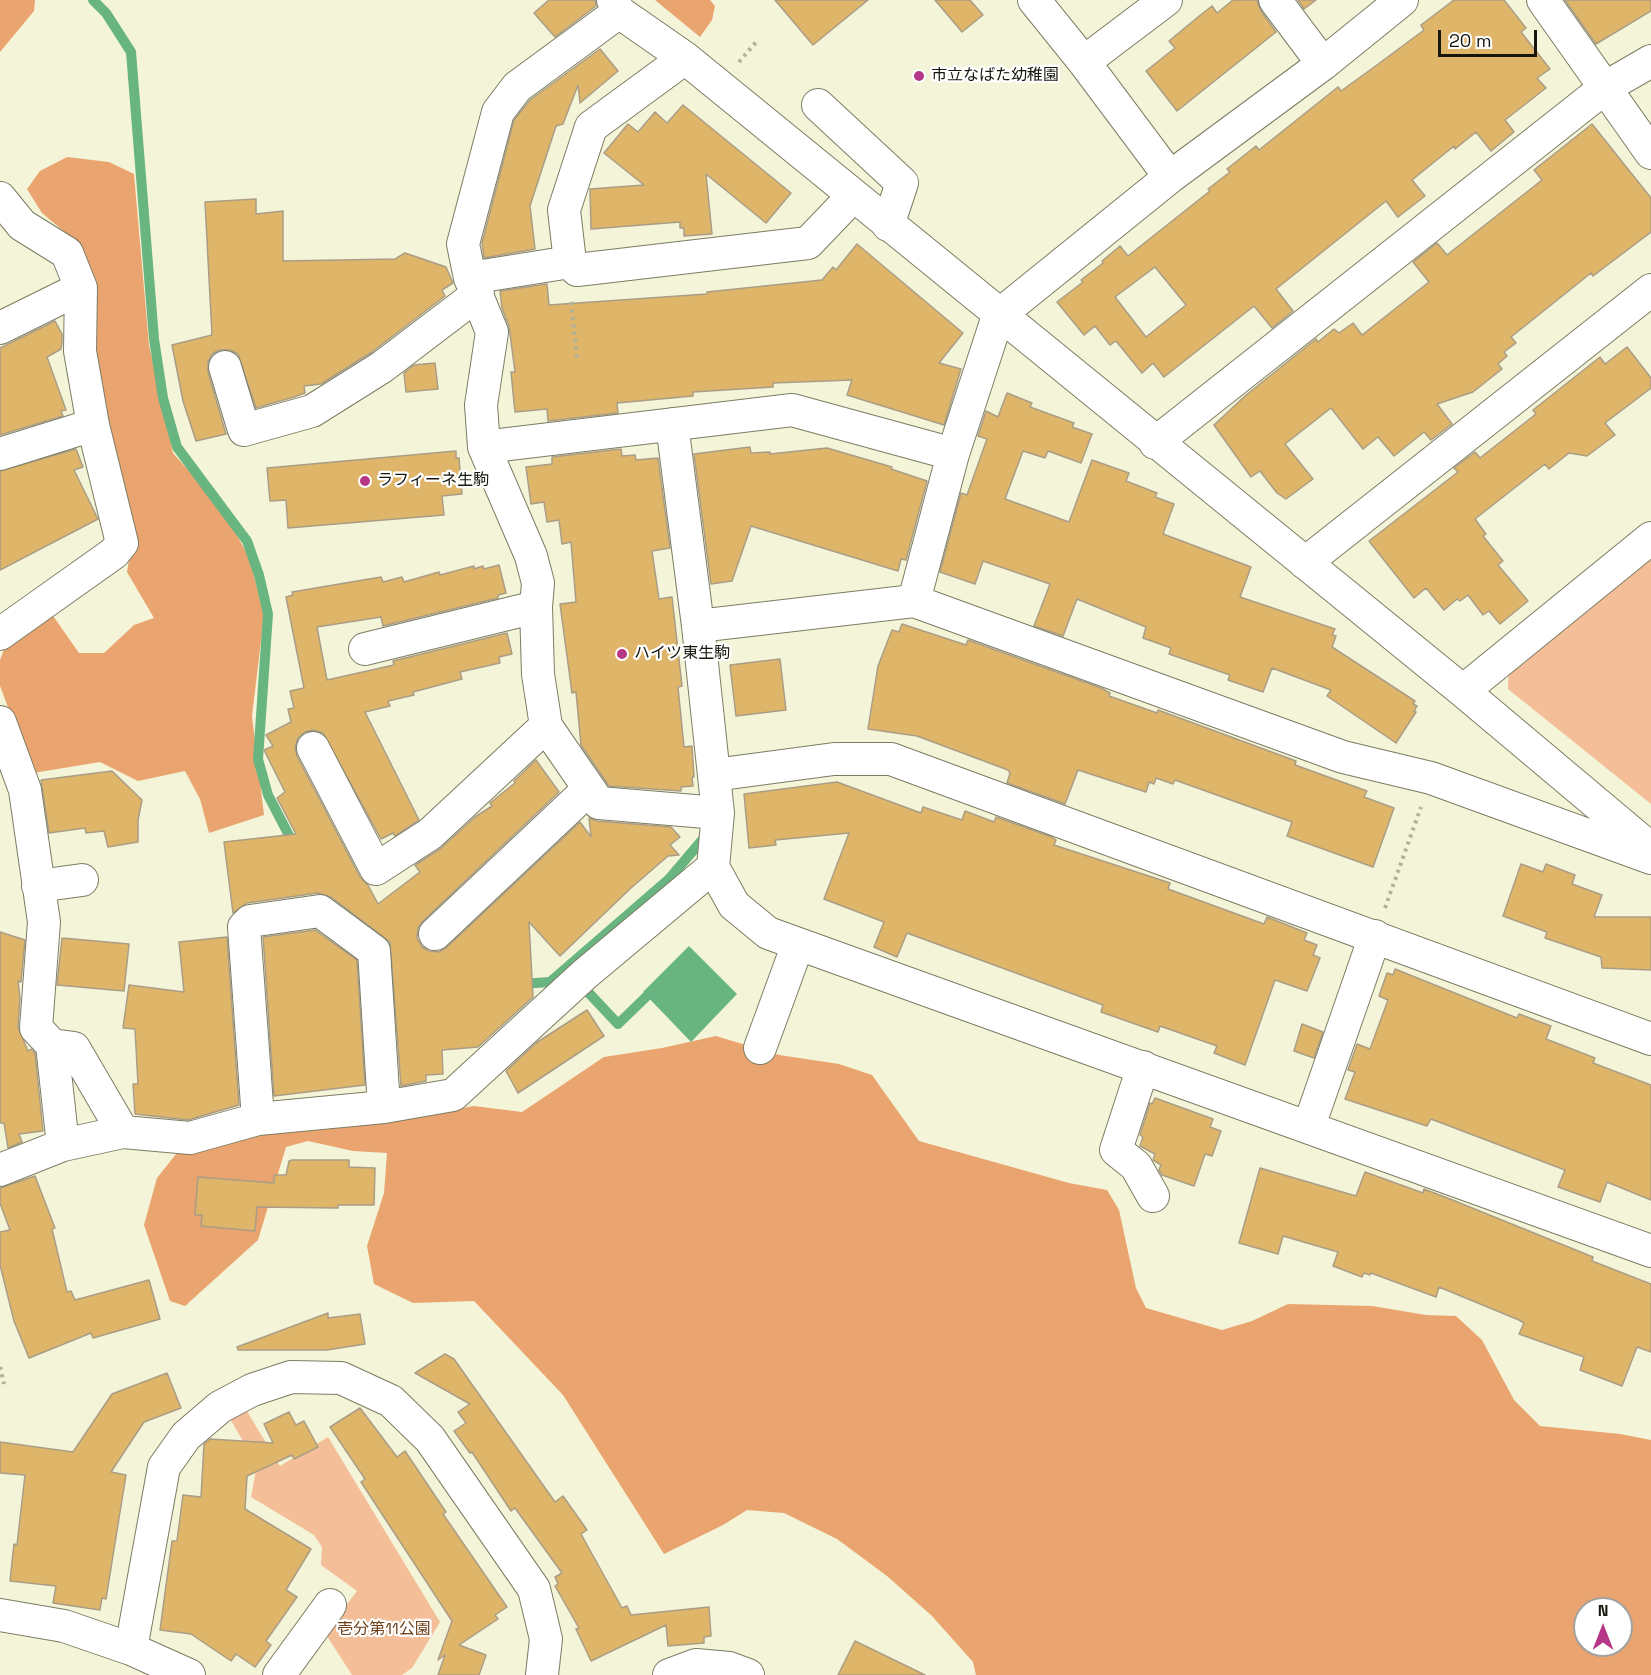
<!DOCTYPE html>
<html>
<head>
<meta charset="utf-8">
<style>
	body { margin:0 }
	#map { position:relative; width:1651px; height:1675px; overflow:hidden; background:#f4f4d8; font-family:"Space Grotesk",sans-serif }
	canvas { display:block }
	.north { position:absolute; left:1573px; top:1597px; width:60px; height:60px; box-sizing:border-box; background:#fff; border:2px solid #a2a29e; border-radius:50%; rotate:0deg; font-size:16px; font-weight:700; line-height:24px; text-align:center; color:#17160d }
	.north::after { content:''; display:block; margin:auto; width:21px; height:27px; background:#b53785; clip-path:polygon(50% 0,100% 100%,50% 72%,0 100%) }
	.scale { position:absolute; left:1438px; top:30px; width:99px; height:27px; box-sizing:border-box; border:3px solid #17160d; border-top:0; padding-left:8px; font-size:18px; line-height:21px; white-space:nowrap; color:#17160d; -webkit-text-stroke:4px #fff; paint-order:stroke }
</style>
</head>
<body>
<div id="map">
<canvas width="1651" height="1675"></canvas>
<div class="north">N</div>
<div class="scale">20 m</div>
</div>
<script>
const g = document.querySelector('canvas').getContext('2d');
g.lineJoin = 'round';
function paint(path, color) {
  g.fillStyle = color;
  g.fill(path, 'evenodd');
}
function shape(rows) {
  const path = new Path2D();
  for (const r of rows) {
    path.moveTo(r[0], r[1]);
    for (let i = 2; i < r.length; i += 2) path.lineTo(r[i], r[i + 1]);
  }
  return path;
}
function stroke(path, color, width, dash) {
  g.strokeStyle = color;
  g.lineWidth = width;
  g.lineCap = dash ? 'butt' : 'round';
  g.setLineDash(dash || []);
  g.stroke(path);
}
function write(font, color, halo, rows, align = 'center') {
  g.font = font + ' "Space Grotesk","Noto Sans JP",sans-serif';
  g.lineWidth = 4.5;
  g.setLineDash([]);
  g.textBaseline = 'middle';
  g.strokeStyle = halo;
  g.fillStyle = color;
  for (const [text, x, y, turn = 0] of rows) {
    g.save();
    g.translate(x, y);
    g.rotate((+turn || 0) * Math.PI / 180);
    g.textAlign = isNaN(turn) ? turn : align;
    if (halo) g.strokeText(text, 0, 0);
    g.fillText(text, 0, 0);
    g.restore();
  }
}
paint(shape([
	[1651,556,1651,804,1508,689,1509,667],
	[245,1408,280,1466,328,1437,440,1622,412,1668,402,1675,352,1675,325,1633,357,1591,321,1565,322,1547,314,1535,251,1497,257,1465,229,1417]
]), '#f4bf98');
paint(shape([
	[0,0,35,0,34,11,0,52],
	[655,0,710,0,715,6,712,20,700,37],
	[67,157,109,162,134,174,149,345,173,453,212,497,235,532,250,559,264,616,252,716,264,815,209,833,200,799,185,771,138,781,100,762,33,773,0,686,0,660,7,642,51,613,79,653,104,653,134,625,154,618,127,572,130,554,92,347,95,298,80,245,42,213,27,189,40,171],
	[716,1036,779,1055,839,1064,872,1075,919,1141,1069,1183,1107,1190,1119,1210,1136,1288,1146,1308,1222,1330,1252,1321,1288,1304,1372,1306,1426,1315,1456,1316,1482,1340,1514,1400,1540,1426,1620,1434,1651,1440,1651,1675,976,1675,973,1662,932,1616,887,1576,837,1539,784,1513,747,1510,723,1525,664,1554,563,1395,474,1301,413,1303,374,1284,367,1246,384,1193,387,1153,353,1151,308,1141,286,1147,258,1240,185,1306,170,1301,144,1225,157,1178,180,1149,255,1129,426,1114,474,1106,522,1112,604,1057,662,1048],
	[1585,1609,1621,1609,1621,1645,1585,1645]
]), '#e9a46f');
paint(shape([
	[689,946,737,994,691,1042,643,992]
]), '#69b582');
stroke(shape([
	[93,0,106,13,131,52,154,339,163,398,177,447,247,541,259,575,268,614,258,759,268,795,295,847],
	[521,984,550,982,669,879,703,839],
	[586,990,618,1024,647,996]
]), '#69b582', 10);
const building = shape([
	[549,0,595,0,596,6,555,37,534,13,549,0],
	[775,0,868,0,813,45,775,0],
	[935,0,970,0,983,15,962,32,935,0],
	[1233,0,1257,0,1261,11,1276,32,1177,111,1146,71,1175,48,1169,41,1198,17,1212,6,1217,13,1233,0],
	[1298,0,1316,0,1304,9,1298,0],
	[1454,0,1504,0,1526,28,1521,32,1550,69,1537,78,1546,88,1505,120,1514,132,1491,151,1476,132,1455,149,1454,146,1412,180,1425,196,1398,217,1386,201,1276,289,1293,311,1272,328,1254,306,1164,377,1153,363,1142,373,1116,341,1110,345,1095,326,1084,335,1057,302,1083,282,1081,280,1103,263,1102,261,1120,246,1128,256,1210,191,1208,189,1230,172,1227,169,1256,146,1259,150,1338,87,1341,91,1377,65,1424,30,1421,25,1454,0],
	[1155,267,1186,305,1146,337,1115,297,1155,267],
	[1565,0,1651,0,1651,11,1596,44,1565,0],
	[600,49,618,71,580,103,578,85,563,124,556,126,530,206,535,249,484,258,482,243,514,120,530,100,600,49],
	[683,105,791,193,766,223,706,174,712,234,684,236,684,228,680,228,680,222,591,229,590,189,644,185,604,153,628,124,638,132,655,112,667,123,683,105],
	[1592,124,1651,198,1651,232,1593,276,1591,273,1511,337,1516,343,1504,352,1507,356,1498,364,1502,369,1473,392,1437,404,1452,424,1431,440,1424,432,1394,456,1378,437,1363,449,1331,408,1285,444,1313,479,1286,499,1277,493,1260,471,1251,477,1214,425,1245,396,1316,339,1318,342,1334,329,1339,333,1353,323,1362,335,1429,282,1413,262,1437,243,1447,255,1542,180,1534,170,1592,124],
	[256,199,256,214,283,211,283,261,395,259,405,253,446,267,453,283,442,290,445,296,372,352,321,384,304,386,305,393,294,397,256,408,238,354,230,350,219,350,212,354,208,362,208,372,226,434,196,441,183,401,172,345,212,335,205,202,256,199],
	[857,244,963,333,939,363,961,369,944,425,847,395,852,380,773,383,773,387,693,392,693,396,617,403,618,413,548,421,547,409,515,412,511,372,515,372,509,326,502,308,500,291,547,284,549,305,707,294,707,292,822,280,833,267,836,270,857,244],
	[55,321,62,334,62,342,61,349,47,357,66,410,61,411,63,416,0,435,0,348,55,321],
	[1627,347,1651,378,1651,388,1605,423,1615,435,1587,456,1569,453,1549,469,1545,464,1475,519,1486,534,1483,536,1503,561,1498,565,1528,601,1500,624,1489,611,1483,615,1468,595,1460,601,1457,599,1444,610,1426,588,1414,598,1369,541,1458,472,1454,468,1475,452,1480,458,1536,414,1533,410,1600,357,1605,364,1627,347],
	[435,363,438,389,406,392,404,373,414,365,435,363],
	[1007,393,1032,403,1030,407,1074,423,1072,427,1092,434,1081,463,1048,451,1045,458,1023,451,1005,499,1069,522,1092,460,1129,473,1126,481,1157,493,1155,497,1174,504,1163,534,1251,567,1240,597,1335,629,1332,635,1336,636,1332,647,1415,701,1413,704,1417,706,1414,711,1416,712,1396,743,1327,696,1331,690,1272,668,1263,692,1228,680,1230,675,1169,654,1171,648,1143,638,1146,627,1077,599,1063,636,1034,626,1050,584,983,561,975,584,940,572,961,493,967,495,987,439,978,436,986,411,998,417,1007,393],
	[750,447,751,453,770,452,770,454,827,448,892,467,891,469,927,481,906,560,901,559,898,571,751,526,732,581,711,584,694,454,750,447],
	[76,449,83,467,74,470,98,519,0,570,0,471,76,449],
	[621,449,622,456,635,455,636,460,658,458,670,548,652,551,659,599,672,597,682,686,678,687,684,747,692,746,694,777,692,777,693,786,681,787,681,791,609,786,581,745,576,692,572,693,560,604,576,602,571,542,562,544,559,520,547,522,544,502,531,504,526,467,552,464,552,457,621,449],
	[456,451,456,458,459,458,462,494,442,496,444,515,288,528,286,500,270,501,267,468,456,451],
	[499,565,506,593,498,595,498,598,383,626,381,617,317,627,327,680,394,665,393,661,507,633,512,654,499,657,500,663,460,672,462,679,413,692,414,695,388,701,390,706,365,712,419,820,395,836,393,833,381,839,323,733,313,730,305,732,298,738,295,747,297,756,360,877,368,885,378,904,420,872,415,865,440,849,475,817,492,806,490,803,515,783,514,781,536,760,559,792,423,921,418,928,417,938,422,947,429,951,439,952,447,947,580,822,591,837,589,818,597,821,671,827,680,837,670,845,679,855,668,856,631,888,560,956,529,922,533,997,478,1047,442,1050,443,1074,426,1075,426,1081,401,1086,390,942,331,897,318,893,247,903,233,913,224,842,296,834,277,798,285,792,264,750,273,746,266,735,291,722,288,709,294,708,290,691,304,688,286,597,293,595,292,592,381,577,383,582,402,577,404,582,439,572,440,575,474,566,474,569,483,566,484,569,499,565],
	[902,624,966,645,968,640,1101,688,1110,693,1109,696,1157,713,1158,710,1296,761,1295,765,1367,791,1364,797,1394,808,1373,867,1287,836,1292,822,1175,780,1173,784,1156,778,1154,784,1149,782,1146,792,1078,770,1065,804,1007,783,1010,773,1008,770,917,736,868,729,878,666,892,630,899,632,902,624],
	[780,659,786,710,736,716,730,665,780,659],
	[112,771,142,800,138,820,138,842,108,847,104,831,86,833,85,828,49,833,41,780,112,771],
	[837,782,921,813,923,807,962,820,965,811,994,822,996,817,1052,837,1056,840,1054,845,1170,883,1168,889,1264,924,1267,917,1307,933,1304,940,1317,945,1313,955,1320,958,1307,991,1275,980,1245,1065,1214,1053,1217,1046,1160,1026,1158,1032,1101,1012,1103,1005,907,933,897,957,874,947,884,922,824,899,849,833,775,840,776,845,749,848,744,794,837,782],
	[1521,864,1543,872,1546,864,1575,875,1572,884,1602,895,1594,917,1651,917,1651,970,1602,968,1601,957,1545,938,1547,932,1503,916,1521,864],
	[315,930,357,960,365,1085,274,1096,263,937,315,930],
	[0,932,25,940,21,982,18,981,20,998,18,1027,28,1051,31,1049,35,1053,43,1131,19,1134,22,1142,8,1148,4,1123,0,1123,0,932],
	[227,937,239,1105,188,1120,135,1114,133,1084,138,1084,135,1029,123,1028,129,985,184,992,179,942,227,937],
	[62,938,129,944,124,991,57,985,62,938],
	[1395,969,1517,1018,1519,1014,1551,1026,1546,1039,1595,1058,1593,1063,1651,1085,1651,1200,1607,1182,1600,1202,1558,1187,1565,1170,1431,1119,1427,1126,1345,1099,1355,1072,1348,1070,1357,1044,1370,1049,1388,1000,1379,996,1387,973,1393,975,1395,969],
	[587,1010,604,1036,518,1093,506,1071,536,1043,587,1010],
	[1302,1024,1323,1032,1314,1058,1294,1051,1302,1024],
	[1155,1098,1213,1119,1210,1127,1221,1131,1212,1156,1205,1154,1194,1186,1162,1175,1159,1170,1161,1165,1153,1160,1155,1154,1140,1146,1143,1137,1140,1135,1150,1103,1152,1104,1155,1098],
	[292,1160,349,1160,349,1167,375,1168,374,1205,338,1205,338,1208,257,1207,255,1231,201,1226,202,1215,195,1215,198,1177,274,1183,274,1175,286,1175,289,1161,292,1160],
	[1260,1168,1356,1196,1365,1172,1423,1193,1424,1189,1450,1199,1593,1257,1592,1261,1651,1284,1651,1352,1637,1347,1622,1386,1580,1370,1584,1357,1519,1334,1524,1323,1519,1320,1439,1287,1436,1297,1371,1273,1370,1275,1364,1273,1362,1277,1333,1266,1338,1252,1283,1236,1278,1254,1239,1243,1260,1168],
	[35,1176,55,1228,52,1229,67,1292,71,1291,75,1300,149,1280,160,1319,93,1338,91,1333,29,1358,14,1321,0,1265,0,1232,10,1230,0,1203,0,1188,35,1176],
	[328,1313,328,1318,360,1314,365,1344,327,1350,238,1350,237,1347,328,1313],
	[445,1354,454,1359,555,1502,563,1496,587,1530,581,1534,622,1608,627,1606,631,1615,709,1607,711,1636,704,1637,704,1643,668,1646,666,1625,591,1661,576,1629,579,1628,555,1586,558,1584,555,1577,562,1573,515,1508,511,1511,472,1452,470,1453,454,1431,466,1423,458,1412,470,1404,415,1373,445,1354],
	[167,1373,181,1408,144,1422,111,1472,126,1475,106,1599,102,1598,100,1610,53,1603,56,1586,10,1581,14,1544,17,1545,25,1475,0,1473,0,1442,73,1452,112,1394,167,1373],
	[360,1408,397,1457,405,1451,446,1512,443,1514,507,1607,495,1615,498,1619,459,1645,486,1655,479,1675,438,1675,445,1655,438,1660,452,1621,361,1482,365,1479,330,1427,360,1408],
	[289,1412,296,1425,304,1421,318,1447,294,1459,292,1455,247,1476,245,1509,311,1549,286,1590,297,1597,266,1641,271,1645,255,1667,236,1654,231,1661,191,1634,160,1630,172,1541,177,1541,183,1495,201,1497,204,1444,210,1439,273,1443,264,1424,289,1412],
	[855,1641,925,1675,838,1675,855,1641]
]);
paint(building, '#dfb669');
stroke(building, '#aa9d86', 1.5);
const minor = shape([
	[613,0,619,12,685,58,1463,691,1651,849],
	[1034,0,1084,62,1170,177],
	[1275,0,1323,64],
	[1543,0,1651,153],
	[619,12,517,87,498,112,463,244,470,278,492,332,481,405,484,447,531,556,538,583,536,607,538,674,546,726,599,803,718,813],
	[685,58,591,127,564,210,570,262,577,270,808,243,853,196],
	[1084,62,1166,0],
	[818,105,902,183,888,225],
	[0,198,22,225,67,253,81,288,80,351,93,425,122,543,114,553,0,634],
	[470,278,570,262],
	[0,328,81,288],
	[225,367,244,430,312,411,382,367,478,294],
	[672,424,698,626],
	[1155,443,1606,87,1651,61],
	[484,447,792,410,953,454],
	[0,454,93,425],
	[1305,563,1651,290],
	[914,601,953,454,998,316,1170,177,1323,64,1402,0],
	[365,649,536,607],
	[1463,691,1651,538],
	[0,722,25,790,44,922,36,1028,52,1045,63,1145],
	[313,748,376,869,430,834,546,726],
	[714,775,834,759,891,759,1651,1039],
	[1651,858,1431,778,1343,757,914,601,698,626,718,813,713,867,734,905,768,933,1651,1251],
	[38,886,82,880],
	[435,934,589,789],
	[52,1045,74,1048,123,1132],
	[760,1048,798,944],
	[1143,1067,1116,1150,1136,1166,1153,1196],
	[258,1119,244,927,250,921,320,911,374,951,384,1107],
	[1309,1126,1375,936],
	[0,1170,63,1145,123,1132,190,1138,258,1119,384,1107,453,1095,585,974,713,867],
	[0,1615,64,1626,131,1649,189,1675],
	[131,1649,164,1467,186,1436,220,1407,252,1390,291,1377,341,1378,391,1401,430,1439,534,1589,546,1639,542,1675],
	[279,1675,330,1605],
	[669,1675,696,1665,729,1668,748,1675]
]);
stroke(minor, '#7d7c64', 34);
stroke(shape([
	[739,62,757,41],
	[571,302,577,357],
	[1385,908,1421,807],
	[0,1367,4,1384]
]), '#b1b19a', 4, [3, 4.5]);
stroke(minor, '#fff', 32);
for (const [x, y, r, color] of [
	[919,76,6,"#b53785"],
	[365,481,6,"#b53785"],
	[622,654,6,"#b53785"]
]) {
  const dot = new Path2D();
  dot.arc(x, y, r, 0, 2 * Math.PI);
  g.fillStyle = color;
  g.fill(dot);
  stroke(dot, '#fff', 2);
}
write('16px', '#17160d', '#fff', [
	["市立なばた幼稚園",931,76],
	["ラフィーネ生駒",377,481],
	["ハイツ東生駒",634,654]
], 'left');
write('16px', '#6e411a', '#fff', [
	["壱分第11公園",384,1630]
]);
</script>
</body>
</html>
